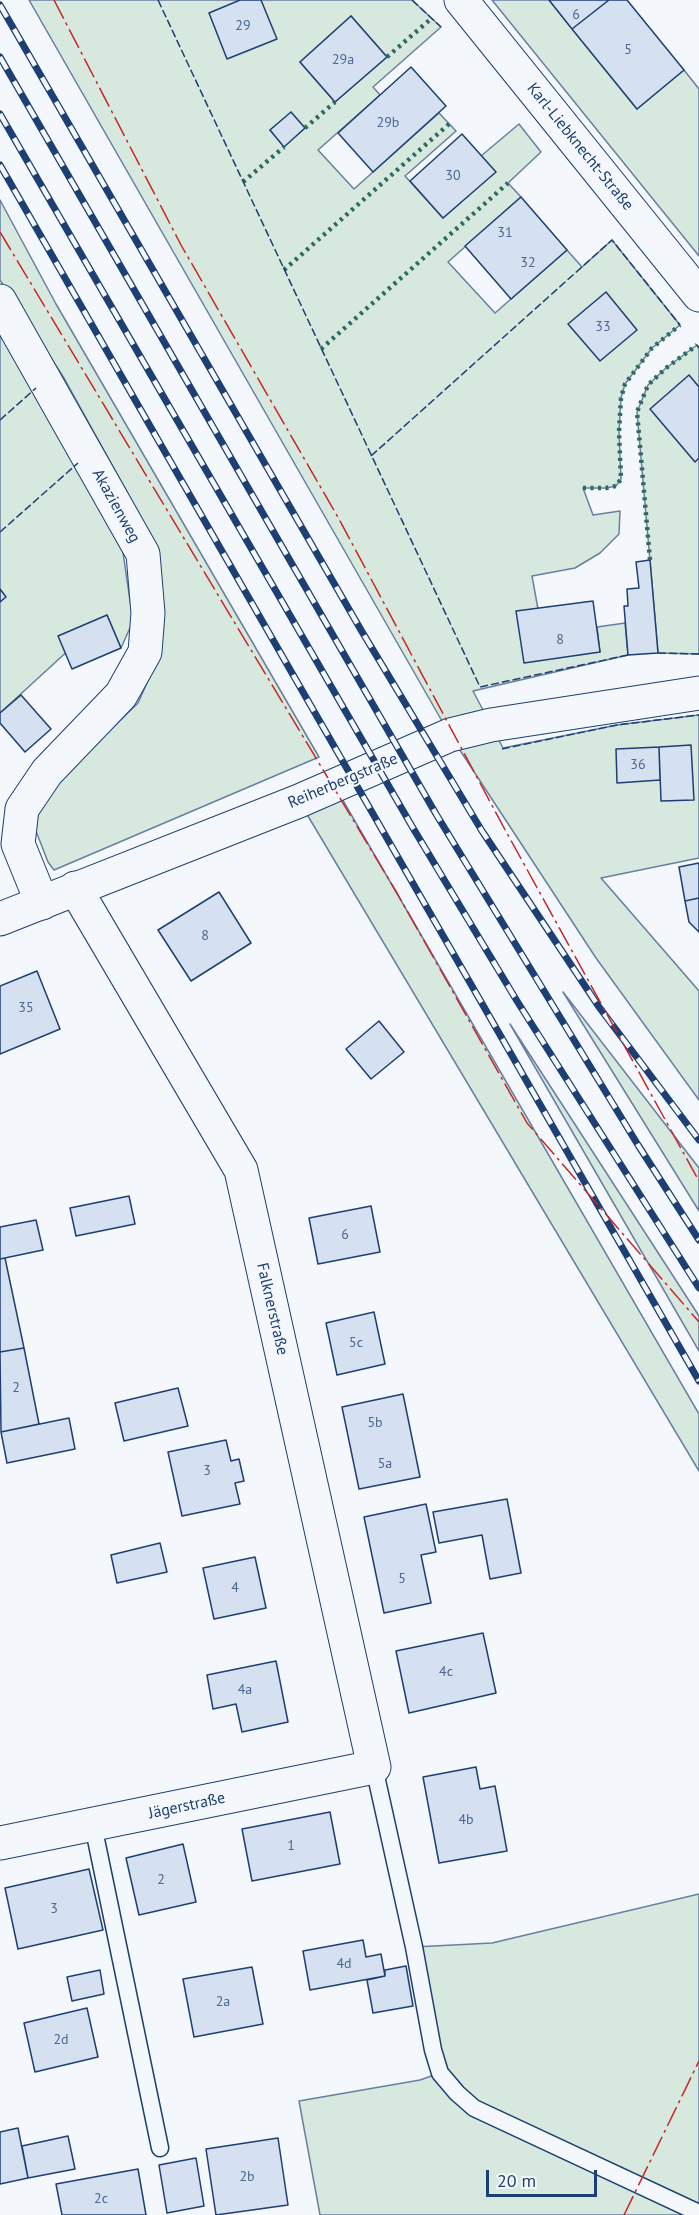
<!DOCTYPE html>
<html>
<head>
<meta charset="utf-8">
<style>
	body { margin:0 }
	#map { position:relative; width:699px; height:2215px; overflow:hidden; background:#f4f7fb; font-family:"PT Sans",sans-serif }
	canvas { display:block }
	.scale { position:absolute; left:486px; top:2170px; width:111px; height:27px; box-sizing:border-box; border:3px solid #1d3f73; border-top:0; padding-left:8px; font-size:18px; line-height:21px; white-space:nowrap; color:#1d3f73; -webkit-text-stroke:4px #f4f7fb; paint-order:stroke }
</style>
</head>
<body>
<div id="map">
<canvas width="699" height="2215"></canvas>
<div class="scale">20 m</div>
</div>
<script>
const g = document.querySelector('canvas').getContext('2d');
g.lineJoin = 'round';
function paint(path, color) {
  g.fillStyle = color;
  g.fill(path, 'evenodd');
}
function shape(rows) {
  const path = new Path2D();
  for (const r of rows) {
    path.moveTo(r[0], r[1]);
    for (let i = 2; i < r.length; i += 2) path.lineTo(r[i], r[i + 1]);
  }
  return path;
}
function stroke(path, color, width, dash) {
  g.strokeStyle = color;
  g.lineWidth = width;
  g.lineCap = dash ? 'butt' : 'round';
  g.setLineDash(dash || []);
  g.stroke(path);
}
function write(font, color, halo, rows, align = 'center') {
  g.font = font + ' "PT Sans",sans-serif';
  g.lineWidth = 4.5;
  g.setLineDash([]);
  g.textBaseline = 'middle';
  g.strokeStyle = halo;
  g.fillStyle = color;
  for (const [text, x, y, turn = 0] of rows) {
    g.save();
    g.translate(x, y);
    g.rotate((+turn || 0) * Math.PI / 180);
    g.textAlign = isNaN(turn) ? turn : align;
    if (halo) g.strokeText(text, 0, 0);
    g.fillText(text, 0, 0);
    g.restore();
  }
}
const green = shape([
	[29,0,412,0,441,27,373,87,380,95,318,150,354,189,439,113,456,131,405,176,443,218,495,172,481,156,519,124,541,152,508,183,521,197,448,262,495,313,567,250,582,267,612,240,680,325,652,348,625,384,621,398,619,432,621,479,616,486,606,488,583,488,593,515,620,511,619,534,600,553,575,568,532,576,538,609,600,652,597,627,625,623,628,655,473,691,503,748,617,725,699,715,699,858,601,878,699,991,699,1100,596,958,450,735,29,0],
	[351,16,387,57,335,102,300,62,351,16],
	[291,113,305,128,284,146,270,130,291,113],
	[492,0,549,0,637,109,684,70,699,89,699,256,492,0],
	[0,200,56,304,319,757,54,870,48,862,34,826,38,807,57,782,138,703,156,663,158,565,142,519,64,378,0,280,0,200],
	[0,331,121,539,133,621,121,648,107,615,0,713,0,331],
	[697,345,699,348,699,654,658,653,637,412,648,385,666,368,697,345],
	[334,785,699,1414,699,1471,299,801,334,785],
	[563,992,699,1168,699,1211,563,992],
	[510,1024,699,1316,699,1351,510,1024],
	[699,1894,699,2215,320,2215,299,2101,420,2080,440,2073,414,1947,492,1943,699,1894]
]);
paint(green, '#d7e8df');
stroke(green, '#687fa3', 1.5);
const building = shape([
	[240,0,261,0,277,39,227,59,209,13,240,0],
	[549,0,609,0,572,29,549,0],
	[609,0,627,0,684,70,637,109,572,29,609,0],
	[351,16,387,57,335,102,300,62,351,16],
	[411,67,446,106,373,172,338,133,411,67],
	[291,112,305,128,284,147,270,130,291,112],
	[462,134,496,172,443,218,410,181,462,134],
	[521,197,567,250,511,299,465,246,521,197],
	[606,292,637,330,600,361,568,324,606,292],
	[689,375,699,387,699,458,695,462,650,409,689,375],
	[650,560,658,653,628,655,624,606,628,606,627,589,639,588,636,562,650,560],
	[0,589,6,597,0,602,0,589],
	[593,601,600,652,524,663,516,611,593,601],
	[107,615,121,648,72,669,58,636,107,615],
	[21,695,51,729,25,752,0,723,0,713,21,695],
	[691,745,694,800,661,801,659,747,691,745],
	[659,747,660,780,617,783,616,749,659,747],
	[699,863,699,898,685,901,679,867,699,863],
	[219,892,251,943,191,981,158,930,219,892],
	[699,898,699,932,689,922,685,901,699,898],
	[37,971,60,1029,0,1054,0,986,37,971],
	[379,1021,404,1052,371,1079,346,1049,379,1021],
	[129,1196,135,1224,76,1236,70,1208,129,1196],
	[371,1206,380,1252,318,1264,309,1218,371,1206],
	[36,1220,43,1250,0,1259,0,1227,36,1220],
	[5,1258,24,1348,0,1352,0,1259,5,1258],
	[374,1312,385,1364,337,1375,326,1323,374,1312],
	[24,1348,39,1424,1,1432,0,1352,24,1348],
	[178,1388,188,1426,124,1441,115,1403,178,1388],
	[403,1394,420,1477,359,1489,342,1407,403,1394],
	[69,1418,75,1449,7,1463,1,1432,69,1418],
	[226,1440,231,1461,239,1459,244,1481,235,1483,240,1504,182,1516,168,1452,226,1440],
	[507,1499,521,1573,490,1579,482,1535,439,1543,433,1512,507,1499],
	[426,1504,436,1552,421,1555,431,1603,384,1613,364,1517,426,1504],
	[160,1543,167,1572,117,1583,111,1555,160,1543],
	[255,1557,266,1608,214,1619,203,1568,255,1557],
	[483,1633,496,1693,409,1713,396,1651,483,1633],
	[276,1661,288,1722,242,1732,236,1704,213,1709,207,1675,276,1661],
	[476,1767,480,1789,495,1786,507,1851,439,1863,423,1777,476,1767],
	[330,1812,340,1864,252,1881,242,1829,330,1812],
	[183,1844,196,1902,139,1915,126,1858,183,1844],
	[89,1869,103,1930,18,1949,5,1888,89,1869],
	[363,1940,366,1957,381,1954,385,1976,310,1990,303,1951,363,1940],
	[406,1966,413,2006,373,2013,367,1980,385,1976,385,1970,406,1966],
	[252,1967,263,2024,194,2037,183,1979,252,1967],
	[100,1970,104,1994,72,2001,67,1977,100,1970],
	[87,2008,98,2057,35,2072,24,2023,87,2008],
	[18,2128,28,2178,0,2184,0,2132,18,2128],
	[68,2136,75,2169,28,2178,22,2146,68,2136],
	[278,2138,288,2205,216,2215,206,2149,278,2138],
	[196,2158,204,2206,167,2213,159,2165,196,2158],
	[138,2169,146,2215,62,2215,56,2184,138,2169]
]);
paint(building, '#d5e0f0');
stroke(building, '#1d3f73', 1.5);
const lane = shape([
	[374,1767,414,1947,433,2050,440,2073,457,2093,474,2108,699,2213],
	[93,1825,160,2148]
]);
const street = shape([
	[461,0,699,295],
	[0,301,143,554,148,613,145,652,121,695,47,772,22,809,18,844,42,903],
	[0,1843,374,1767,241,1170,75,888]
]);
const secondary = shape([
	[0,919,299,801,450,735,491,725,699,693]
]);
stroke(lane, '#1d3f73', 19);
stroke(street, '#1d3f73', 35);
stroke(secondary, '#1d3f73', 35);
stroke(lane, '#f4f7fb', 16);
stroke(street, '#f4f7fb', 33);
stroke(secondary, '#f4f7fb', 33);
const rail = shape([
	[0,5,361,630,482,831,599,1007,699,1140],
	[0,57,436,814,638,1145,699,1240],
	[0,114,413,828,517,1001,699,1288],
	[0,165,699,1381]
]);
stroke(rail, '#1d3f73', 7);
stroke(rail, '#f4f7fb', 4.5, [14]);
stroke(shape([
	[387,57,432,18],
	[305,128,335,102],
	[243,182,284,147],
	[284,270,449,124],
	[321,349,508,183],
	[583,488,606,488,616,486,621,479,619,432,621,398,625,384,652,348,680,325],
	[650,560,637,412,648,385,666,368,697,345]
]), '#2c6c60', 4.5, [3, 4.5]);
stroke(shape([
	[158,0,480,687,628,655],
	[412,0,441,27],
	[697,345,699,348],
	[0,420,36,388],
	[371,456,612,240,680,325],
	[0,532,78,463],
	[658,653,699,654],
	[502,749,617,725,699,715]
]), '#1d3f73', 1.5, [8, 3]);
stroke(shape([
	[54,0,181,245,339,519,503,826,699,1181],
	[0,232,397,893,527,1123,699,1322],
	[624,2215,699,2061]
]), '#c62828', 1.5, [21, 4.5, 3, 4.5]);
write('14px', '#4b6792', null, [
	["6",576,15],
	["29",243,26],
	["5",628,50],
	["29a",343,60],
	["29b",388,123],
	["30",453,176],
	["31",505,233],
	["32",528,263],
	["33",603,327],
	["8",560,640],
	["36",638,765],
	["8",205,936],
	["35",26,1008],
	["6",345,1235],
	["5c",356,1343],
	["2",16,1388],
	["5b",375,1423],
	["5a",385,1464],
	["3",207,1471],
	["5",402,1579],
	["4",235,1588],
	["4c",446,1672],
	["4a",245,1690],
	["4b",466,1820],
	["1",291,1846],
	["2",161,1880],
	["3",54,1909],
	["4d",344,1964],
	["2a",223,2002],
	["2d",61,2040],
	["2b",247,2177],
	["2c",101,2199]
]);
write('16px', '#1d3f73', '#f4f7fb', [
	["Karl-Liebknecht-Straße",580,147,51],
	["Akazienweg",116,506,61],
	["Reiherbergstraße",343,781,-23],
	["Falknerstraße",272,1309,77],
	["Jägerstraße",187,1806,-12]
]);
</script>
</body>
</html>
